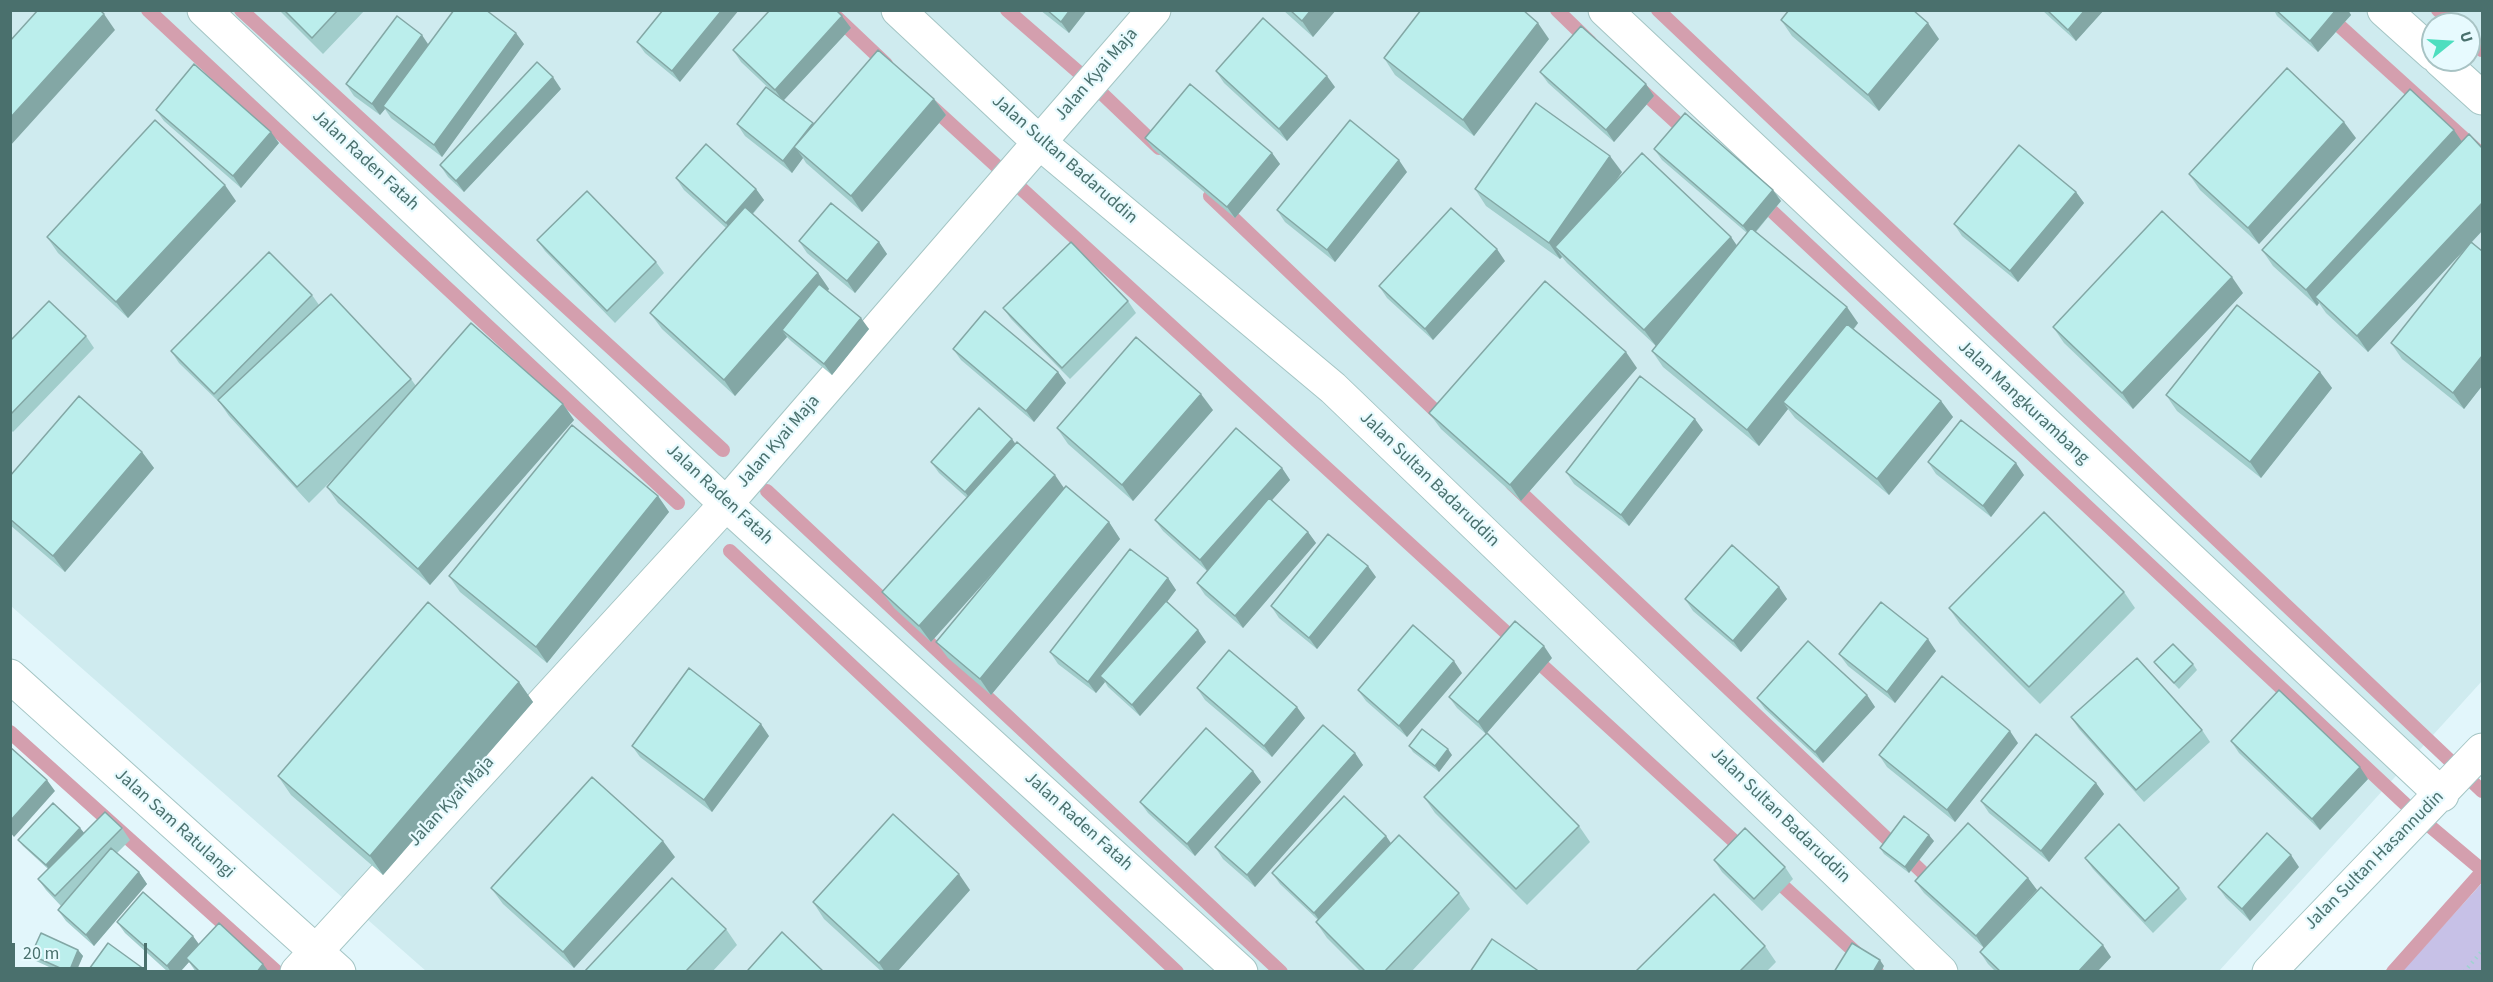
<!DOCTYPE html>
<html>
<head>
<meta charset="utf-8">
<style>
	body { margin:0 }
	#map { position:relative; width:2493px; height:982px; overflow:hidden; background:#e2f6fb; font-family:"Source Sans 3",sans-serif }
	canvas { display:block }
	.frame { position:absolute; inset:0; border:12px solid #4a706d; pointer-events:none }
	.north { position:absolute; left:2421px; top:12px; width:60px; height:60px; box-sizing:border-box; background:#e7fafe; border:2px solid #a8c3c4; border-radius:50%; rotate:72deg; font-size:16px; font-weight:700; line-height:24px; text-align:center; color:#4a706d }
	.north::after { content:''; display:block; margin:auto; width:21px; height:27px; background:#4ddebf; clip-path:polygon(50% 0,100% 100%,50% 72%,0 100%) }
	.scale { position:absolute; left:12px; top:943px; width:135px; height:27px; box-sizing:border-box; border:3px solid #4a706d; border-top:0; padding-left:8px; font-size:18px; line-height:21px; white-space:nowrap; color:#4a706d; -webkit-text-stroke:4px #e7fafe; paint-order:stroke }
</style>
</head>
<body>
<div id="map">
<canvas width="2493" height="982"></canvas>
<div class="frame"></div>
<div class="north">U</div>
<div class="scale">20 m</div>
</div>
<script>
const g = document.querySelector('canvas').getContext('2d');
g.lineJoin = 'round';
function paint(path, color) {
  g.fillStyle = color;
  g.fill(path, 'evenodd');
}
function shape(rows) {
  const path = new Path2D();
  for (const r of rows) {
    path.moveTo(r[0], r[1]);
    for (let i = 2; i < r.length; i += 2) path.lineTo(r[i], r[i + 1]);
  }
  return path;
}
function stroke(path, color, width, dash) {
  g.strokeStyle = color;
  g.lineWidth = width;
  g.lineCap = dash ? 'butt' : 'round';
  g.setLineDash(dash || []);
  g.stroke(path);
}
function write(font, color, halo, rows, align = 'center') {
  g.font = font + ' "Source Sans 3",sans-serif';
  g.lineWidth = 4.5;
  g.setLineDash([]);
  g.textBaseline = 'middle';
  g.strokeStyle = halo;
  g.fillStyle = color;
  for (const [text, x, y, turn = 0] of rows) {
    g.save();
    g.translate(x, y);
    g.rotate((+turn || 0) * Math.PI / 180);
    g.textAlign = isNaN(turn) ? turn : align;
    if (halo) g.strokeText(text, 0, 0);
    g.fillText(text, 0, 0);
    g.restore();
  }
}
paint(shape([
	[11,11,2482,11,2482,681,2219,971,426,971,11,606],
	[2433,24,2469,24,2469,60,2433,60]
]), '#cfebef');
paint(shape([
	[2482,883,2482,971,2402,971]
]), '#c7c1e7');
stroke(shape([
	[148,10,678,503],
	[241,10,723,450],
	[829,10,886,64],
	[1007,10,1091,83,1159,148],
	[1557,10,1590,42],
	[1658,10,2482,791],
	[2322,10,2482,155],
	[2438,10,2453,24],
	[2469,38,2482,50],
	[1639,88,1689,134],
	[931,106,1747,853],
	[1210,196,1446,421],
	[1760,200,2419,817,2482,870],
	[1512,484,1936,885],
	[767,491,1281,972],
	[730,551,1177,972],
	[10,732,277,972],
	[1772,876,1877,972],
	[2393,972,2482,872]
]), '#d49fae', 14);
const minor = shape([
	[204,10,726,504,1241,972],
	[898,10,1039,142,1333,388,1941,972],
	[1605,10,2442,795],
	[2384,10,2433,54],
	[2440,60,2482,98],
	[10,676,339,972],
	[297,972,726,504,1154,10],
	[2269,972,2482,750]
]);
stroke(minor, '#a4c5c4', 35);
stroke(shape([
	[2464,972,2482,951]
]), '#9fd3d0', 4, [1.5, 4.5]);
stroke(minor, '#fff', 33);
paint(shape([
	[279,10,365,10,323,54],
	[663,10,680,82,645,53,637,42],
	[1040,10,1087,10,1069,33],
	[1283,10,1336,10,1313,37],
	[2042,10,2104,10,2076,41],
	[2274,10,2348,10,2351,15,2318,52,2277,16],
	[1781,20,1939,39,1879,111,1792,36],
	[851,28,784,100,813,124,934,99,946,115,862,212,806,163,803,158,792,173,745,136,737,124,776,95,741,62,733,50],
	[1549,39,1474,136,1395,75,1384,58],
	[524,44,442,157,391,118,385,109,380,115,354,96,346,84,429,45],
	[1216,71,1335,87,1287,141,1224,83],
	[1540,72,1654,96,1614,142,1548,83],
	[561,89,464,192,448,177,440,165],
	[156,110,279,143,241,188,164,121],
	[1145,138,1272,153,1280,164,1235,218,1153,149],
	[2356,138,2259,244,2200,190,2189,174],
	[2462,141,2482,148,2482,231,2472,242,2482,251,2482,386,2464,409,2402,359,2391,343,2467,247,2368,352,2326,313,2319,303,2317,306,2273,266,2262,250],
	[1654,149,1781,201,1756,232,1858,323,1854,329,1941,401,1953,417,1889,495,1795,418,1788,409,1759,446,1663,367,1652,351,1656,346,1567,263,1562,257,1560,259,1486,206,1475,189,1622,172,1612,186,1731,237,1737,246,1747,233,1662,160],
	[1407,172,1335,262,1285,222,1277,210],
	[676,178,756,189,764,200,753,214,818,273,829,289,828,291,869,329,832,375,791,341,787,337,735,396,662,329,650,313,726,228,684,190],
	[2076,192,2084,203,2018,282,1962,236,1954,224],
	[236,201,128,318,58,253,47,237],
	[537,240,656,262,664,273,615,323,545,251],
	[799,241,879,242,887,254,855,293,807,253],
	[1505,261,1433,340,1387,298,1379,286],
	[2243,293,2133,409,2064,343,2053,327],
	[312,295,319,305,411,379,416,386,563,404,574,420,430,585,338,503,327,487,335,477,309,503,229,416,220,403,179,363,171,351],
	[1128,301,1136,313,1070,379,1011,319,1003,308],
	[86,336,94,348,13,432,10,429,10,341],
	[953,349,1058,372,1066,383,1034,422,961,360],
	[1637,368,1521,501,1441,429,1429,413],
	[2320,372,2332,388,2261,478,2177,411,2166,395],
	[1213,410,1133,501,1068,444,1057,428],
	[1703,430,1629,526,1574,484,1566,472],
	[1015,444,1064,488,1109,522,1120,539,991,695,948,658,936,642,1001,564,931,642,894,608,882,592,967,498,939,473,931,462],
	[142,452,154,468,65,572,10,525,10,476],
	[1928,462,2024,475,1991,517,1936,474],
	[1282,468,1290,480,1271,500,1308,532,1316,543,1243,628,1205,595,1197,583,1207,571,1163,531,1155,520],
	[658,496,669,512,547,663,460,592,449,576],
	[1376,577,1317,649,1279,618,1271,606],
	[1168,578,1176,590,1167,602,1198,630,1206,642,1140,716,1108,687,1105,682,1096,693,1058,664,1050,652],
	[1779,587,1787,599,1741,652,1693,611,1685,599],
	[2124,592,2135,608,2040,704,1960,624,1949,608],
	[1936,651,1895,703,1848,666,1839,654],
	[1552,658,1486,734,1457,708,1449,697],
	[2154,662,2193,664,2197,670,2179,689,2159,668],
	[1462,673,1407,737,1366,701,1358,690],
	[519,682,533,702,383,875,291,795,278,776],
	[1197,688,1305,718,1272,757,1205,700],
	[1867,695,1875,707,1823,763,1765,709,1757,698],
	[2071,717,2202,730,2210,742,2144,802,2079,729],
	[769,736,712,812,640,757,632,746],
	[2231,741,2368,779,2320,830,2239,753],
	[2018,743,1955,822,1887,767,1879,755],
	[1409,746,1452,755,1439,772,1413,752],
	[1355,753,1363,765,1255,887,1223,859,1215,847],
	[1253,771,1261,782,1195,856,1148,813,1140,802],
	[2096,783,2104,794,2049,862,1989,813,1981,801],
	[1424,797,1579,826,1590,842,1527,905,1435,813],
	[80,828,84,833,122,828,130,840,117,853,139,872,147,884,94,946,66,921,58,910,61,906,46,890,38,879,48,869,23,846,18,840],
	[1386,836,1391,843,1459,893,1470,909,1411,972,1361,972,1327,938,1316,922,1318,920,1280,884,1272,873],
	[1934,841,1909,873,1884,854,1880,848],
	[675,857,574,968,503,904,491,888],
	[2085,858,2179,888,2187,899,2153,933,2093,869],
	[1714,860,1785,867,1793,879,1762,911,1722,872],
	[2299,867,2250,921,2226,898,2218,887],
	[2028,878,2037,890,1984,948,1924,893,1915,881],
	[970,890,897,972,882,972,824,919,813,902],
	[117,922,199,945,269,972,196,972,189,962,180,972,168,972,125,933],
	[726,929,737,945,712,972,584,972],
	[1765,946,1776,962,1766,972,1635,972],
	[78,950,83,956,76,972,60,972,36,961,31,955],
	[1980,952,2111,957,2097,972,1996,972,1988,964]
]), '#a1cdcb');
paint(shape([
	[722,10,739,10,680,82,672,71],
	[1070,10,1087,10,1069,33,1061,22],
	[1311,10,1336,10,1313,37,1302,21],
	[2085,10,2104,10,2076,41,2068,30],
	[2336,10,2348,10,2351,15,2318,52,2310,41],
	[104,14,115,30,10,146,10,118],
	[842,16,851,28,783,101,775,90],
	[1538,23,1549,39,1474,136,1463,120],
	[1928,23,1939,39,1879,111,1868,95],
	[516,33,524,44,442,157,434,145],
	[422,35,430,47,383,106,385,109,380,115,372,104],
	[1327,76,1335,87,1287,141,1279,129],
	[553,77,561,89,464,192,456,181],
	[1646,84,1654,96,1614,142,1606,130],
	[934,99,946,115,862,212,851,196],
	[2344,122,2356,138,2259,244,2248,228],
	[2454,130,2465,146,2315,297,2319,303,2317,306,2306,290],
	[271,132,279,143,241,188,233,176],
	[795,147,803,158,792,173,783,161],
	[1272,153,1280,164,1235,218,1227,207],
	[1610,156,1622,172,1563,255,1555,247,1562,257,1560,259,1549,243],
	[1399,160,1407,172,1335,262,1327,250],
	[225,185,236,201,128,318,116,302],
	[756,189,764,200,734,235,726,223],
	[1773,190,1781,201,1751,237,1743,226],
	[2076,192,2084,203,2018,282,2010,271],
	[2482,203,2482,231,2368,352,2357,336],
	[1731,237,1742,253,1656,346,1644,330],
	[879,242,887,254,855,293,847,281],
	[1497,249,1505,261,1433,340,1425,329],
	[818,273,829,289,789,335,782,330,787,337,735,396,724,380],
	[2232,277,2243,293,2133,409,2122,393],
	[1847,307,1858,323,1790,407,1783,402,1788,409,1759,446,1747,430],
	[861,318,869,329,832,375,824,364],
	[1626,352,1637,368,1521,501,1510,485],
	[2482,356,2482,386,2464,409,2453,393],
	[1058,372,1066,383,1034,422,1026,411],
	[2320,372,2332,388,2261,478,2250,462],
	[1201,394,1213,410,1133,501,1122,485],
	[1941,401,1953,417,1889,495,1877,479],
	[563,404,574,420,430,585,418,569],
	[1695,419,1703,430,1629,526,1621,515],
	[1012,439,1020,450,973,503,965,492],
	[142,452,154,468,65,572,53,556],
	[2016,463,2024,475,1991,517,1983,506],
	[1282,468,1290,480,1208,572,1200,560],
	[1055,475,1066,491,931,642,919,626],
	[658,496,669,512,547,663,536,647],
	[1109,522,1120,539,991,695,980,679],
	[1308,532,1316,543,1243,628,1235,616],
	[1368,566,1376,577,1317,649,1309,638],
	[1168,578,1176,590,1106,681,1100,676,1105,682,1096,693,1088,682],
	[1779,587,1787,599,1741,652,1733,641],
	[1198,630,1206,642,1140,716,1132,705],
	[1928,639,1936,651,1895,703,1887,692],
	[1544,646,1552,658,1486,734,1478,722],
	[1454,661,1462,673,1407,737,1399,726],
	[519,682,533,702,383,875,370,856],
	[1867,695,1875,707,1823,763,1815,752],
	[1297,707,1305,718,1272,757,1264,746],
	[761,724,769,736,712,812,704,800],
	[2010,731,2018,743,1955,822,1947,810],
	[1448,749,1452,755,1439,772,1435,766],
	[1355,753,1363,765,1255,887,1247,875],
	[2360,767,2368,779,2320,830,2312,819],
	[1253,771,1261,782,1195,856,1187,844],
	[47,780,55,791,14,837,10,832,10,821],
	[2096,783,2104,794,2049,862,2041,851],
	[80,828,85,834,50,871,46,865],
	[1929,835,1934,841,1909,873,1905,867],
	[1386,836,1394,848,1322,924,1314,913],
	[663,841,675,857,574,968,563,952],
	[2291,855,2299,867,2250,921,2242,909],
	[139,872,147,884,94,946,86,935],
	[959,874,970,890,897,972,885,972,879,963],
	[2028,878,2037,890,1984,948,1976,936],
	[193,936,201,947,186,958,189,962,180,972,171,972,167,966],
	[2103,945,2111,957,2097,972,2078,972],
	[78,950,83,956,76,972,69,972],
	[1880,960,1884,966,1881,972,1873,972],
	[263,964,269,972,257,972]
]), '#83a7a5');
const building = shape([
	[38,10,100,10,104,14,10,118,10,41,38,10],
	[284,10,338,10,312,38,284,10],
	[454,10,486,10,516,33,434,145,383,106,454,10],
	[663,10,722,10,672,71,637,42,663,10],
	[770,10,836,10,842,16,775,90,733,50,770,10],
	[1047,10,1070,10,1061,22,1047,10],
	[1290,10,1311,10,1302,21,1290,10],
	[1421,10,1523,10,1538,23,1463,120,1384,58,1421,10],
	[1789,10,1913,10,1928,23,1868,95,1781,20,1789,10],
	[2047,10,2085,10,2068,30,2047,10],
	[2276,10,2336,10,2310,41,2276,10],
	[397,16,422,35,372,104,346,84,397,16],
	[1263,18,1327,76,1279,129,1216,71,1263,18],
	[1581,26,1646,84,1606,130,1540,72,1581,26],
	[878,50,934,99,851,196,794,147,878,50],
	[537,62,553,77,456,181,440,165,537,62],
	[194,64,271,132,233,176,156,110,194,64],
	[2287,68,2344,122,2248,228,2189,174,2287,68],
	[1190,84,1272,153,1227,207,1145,138,1190,84],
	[766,87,813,123,783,161,737,124,766,87],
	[2410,89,2454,130,2306,290,2262,250,2410,89],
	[1536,103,1610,156,1549,243,1475,189,1536,103],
	[1685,113,1773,190,1743,226,1654,149,1685,113],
	[155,120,225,185,116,302,47,237,155,120],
	[1350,120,1399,160,1327,250,1277,210,1350,120],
	[2469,134,2482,148,2482,203,2357,336,2315,297,2469,134],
	[706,144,756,189,726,223,676,178,706,144],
	[2019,145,2076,192,2010,271,1954,224,2019,145],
	[1642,153,1731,237,1644,330,1555,247,1642,153],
	[587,191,656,262,607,311,537,240,587,191],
	[831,203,879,242,847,281,799,241,831,203],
	[745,207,818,273,724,380,650,313,745,207],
	[1451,208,1497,249,1425,329,1379,286,1451,208],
	[2162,211,2232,277,2122,393,2053,327,2162,211],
	[1751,228,1847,307,1747,430,1652,351,1751,228],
	[1071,242,1128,301,1062,368,1003,308,1071,242],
	[2471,242,2482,251,2482,356,2453,393,2391,343,2471,242],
	[269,252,312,295,214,394,171,351,269,252],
	[1545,281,1626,352,1510,485,1429,413,1545,281],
	[819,284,861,318,824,364,782,330,819,284],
	[331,294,411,379,297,487,218,400,331,294],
	[49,301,86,336,10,415,10,341,49,301],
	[2237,305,2320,372,2250,462,2166,395,2237,305],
	[985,311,1058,372,1026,411,953,349,985,311],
	[471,323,563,404,418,569,327,487,471,323],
	[1847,324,1941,401,1877,479,1783,402,1847,324],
	[1136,337,1201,394,1122,485,1057,428,1136,337],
	[1640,376,1695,419,1621,515,1566,472,1640,376],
	[79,396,142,452,53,556,10,519,10,476,79,396],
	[979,408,1012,439,965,492,931,462,979,408],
	[1961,420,2016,463,1983,506,1928,462,1961,420],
	[572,425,658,496,536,647,449,576,572,425],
	[1236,428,1282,468,1200,560,1155,520,1236,428],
	[1017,442,1055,475,919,626,882,592,1017,442],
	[1066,486,1109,522,980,679,936,642,1066,486],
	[1269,498,1308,532,1235,616,1197,583,1269,498],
	[2044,512,2124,592,2029,687,1949,608,2044,512],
	[1328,534,1368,566,1309,638,1271,606,1328,534],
	[1732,545,1779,587,1733,641,1685,599,1732,545],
	[1130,549,1168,578,1088,682,1050,652,1130,549],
	[1166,601,1198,630,1132,705,1100,676,1166,601],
	[428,602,519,682,370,856,278,776,428,602],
	[1881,602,1928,639,1887,692,1839,654,1881,602],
	[1515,621,1544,646,1478,722,1449,697,1515,621],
	[1413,625,1454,661,1399,726,1358,690,1413,625],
	[1808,641,1867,695,1815,752,1757,698,1808,641],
	[2173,644,2193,664,2174,683,2154,662,2173,644],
	[1229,650,1297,707,1264,746,1197,688,1229,650],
	[2137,658,2202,730,2136,790,2071,717,2137,658],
	[689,668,761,724,704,800,632,746,689,668],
	[1942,676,2010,731,1947,810,1879,755,1942,676],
	[2279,690,2360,767,2312,819,2231,741,2279,690],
	[1323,725,1355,753,1247,875,1215,847,1323,725],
	[1206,728,1253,771,1187,844,1140,802,1206,728],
	[1422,729,1448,749,1435,766,1409,746,1422,729],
	[1487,733,1579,826,1516,889,1424,797,1487,733],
	[2036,734,2096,783,2041,851,1981,801,2036,734],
	[10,747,47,780,10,821,10,747],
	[592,777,663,841,563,952,491,888,592,777],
	[1344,796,1386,836,1314,913,1272,873,1344,796],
	[53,803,80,828,46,865,18,840,53,803],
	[105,812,122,828,55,896,38,879,105,812],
	[893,814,959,874,879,963,813,902,893,814],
	[1904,816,1929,835,1905,867,1880,848,1904,816],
	[1968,823,2028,878,1976,936,1915,881,1968,823],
	[2119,824,2179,888,2145,921,2085,858,2119,824],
	[1745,828,1785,867,1754,899,1714,860,1745,828],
	[2267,833,2291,855,2242,909,2218,887,2267,833],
	[1399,835,1459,893,1384,972,1366,972,1316,922,1399,835],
	[111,848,139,872,86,935,58,910,111,848],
	[672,878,726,929,685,972,584,972,672,878],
	[2041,887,2103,945,2078,972,2001,972,1980,952,2041,887],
	[143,892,193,936,167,966,117,922,143,892],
	[1714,894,1765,946,1739,972,1635,972,1714,894],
	[219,923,263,964,257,972,200,972,186,958,219,923],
	[782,932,824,972,749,972,748,970,782,932],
	[41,933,78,950,69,972,31,955,41,933],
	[1492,939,1540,972,1470,972,1492,939],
	[108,943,148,972,87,972,108,943],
	[1852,943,1880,960,1873,972,1834,972,1852,943]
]);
paint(building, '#bbeeec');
stroke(building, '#83a7a5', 1.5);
write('18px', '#4a706d', '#e7fafe', [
	["Jalan Kyai Maja",1097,75,-49],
	["Jalan Sultan Badaruddin",1064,160,41],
	["Jalan Raden Fatah",365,161,43],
	["Jalan Mangkurambang",2023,403,43],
	["Jalan Kyai Maja",779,442,-49],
	["Jalan Sultan Badaruddin",1429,480,44],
	["Jalan Raden Fatah",719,495,43],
	["Jalan Kyai Maja",452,802,-47],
	["Jalan Sultan Badaruddin",1780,816,44],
	["Jalan Raden Fatah",1078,822,42],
	["Jalan Sam Ratulangi",174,824,42],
	["Jalan Sultan Hasannudin",2375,861,-45]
]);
</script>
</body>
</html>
